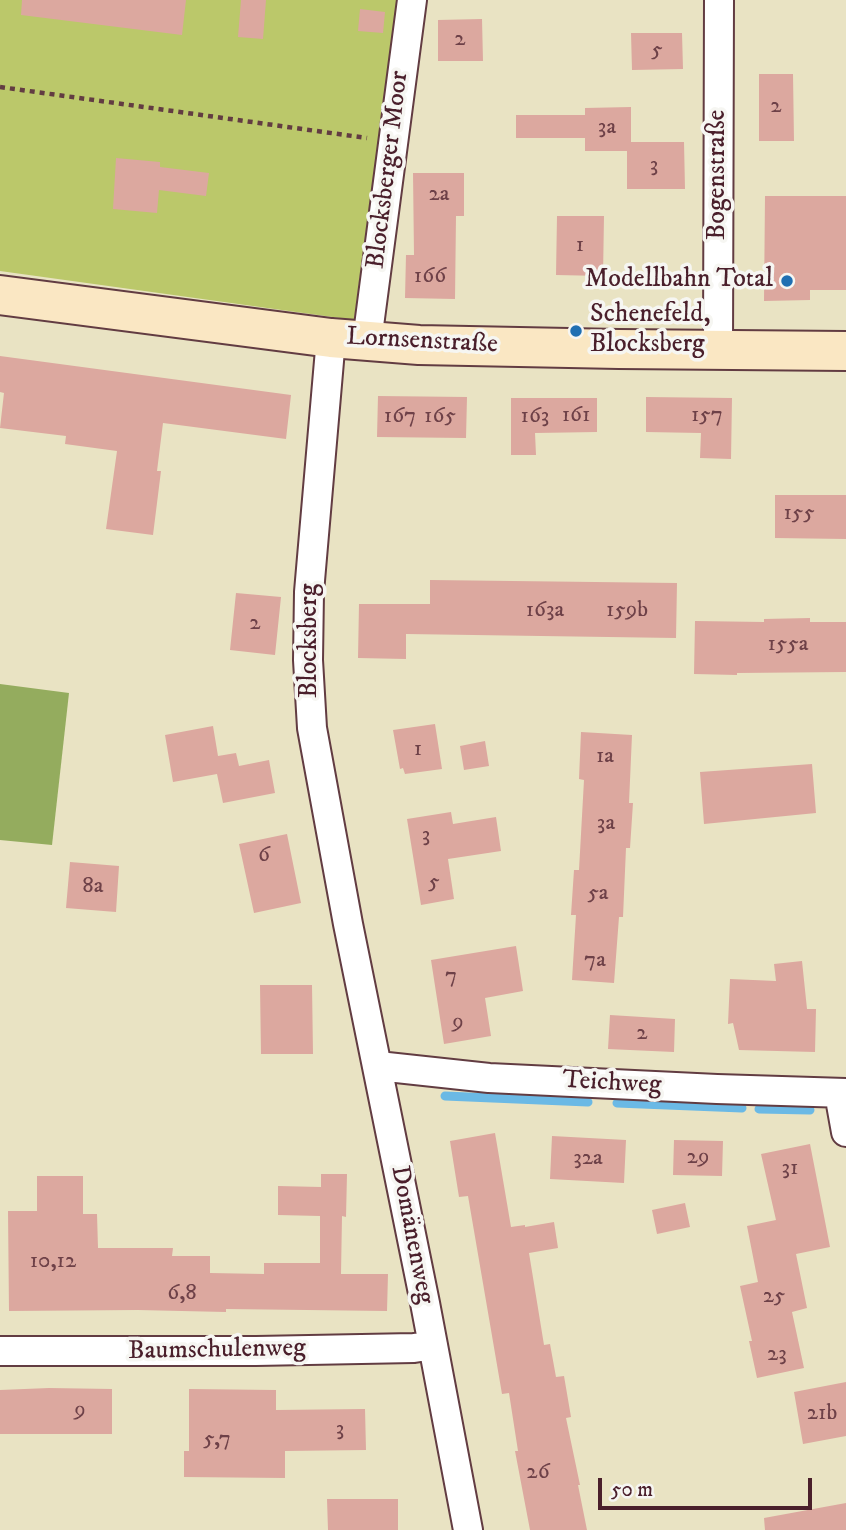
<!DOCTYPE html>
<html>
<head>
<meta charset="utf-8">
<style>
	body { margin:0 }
	#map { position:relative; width:846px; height:1530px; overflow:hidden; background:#e9e3c3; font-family:"IM FELL DW Pica",serif }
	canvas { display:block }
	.scale { position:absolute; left:598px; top:1478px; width:214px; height:32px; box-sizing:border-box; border:4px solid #4a1f2b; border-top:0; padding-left:9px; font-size:21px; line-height:24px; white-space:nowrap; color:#4a1f2b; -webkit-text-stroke:5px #f6f6f2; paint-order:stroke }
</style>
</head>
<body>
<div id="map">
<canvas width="846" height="1530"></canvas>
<div class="scale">50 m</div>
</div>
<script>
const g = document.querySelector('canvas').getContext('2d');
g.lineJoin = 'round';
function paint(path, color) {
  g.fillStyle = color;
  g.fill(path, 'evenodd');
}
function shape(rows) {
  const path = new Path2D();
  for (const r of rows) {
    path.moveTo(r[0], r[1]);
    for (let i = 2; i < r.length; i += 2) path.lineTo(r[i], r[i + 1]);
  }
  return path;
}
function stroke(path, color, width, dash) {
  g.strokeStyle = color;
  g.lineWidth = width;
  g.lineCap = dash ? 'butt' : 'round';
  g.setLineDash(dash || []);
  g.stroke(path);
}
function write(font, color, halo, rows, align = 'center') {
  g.font = font + ' "IM FELL DW Pica",serif';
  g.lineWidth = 7;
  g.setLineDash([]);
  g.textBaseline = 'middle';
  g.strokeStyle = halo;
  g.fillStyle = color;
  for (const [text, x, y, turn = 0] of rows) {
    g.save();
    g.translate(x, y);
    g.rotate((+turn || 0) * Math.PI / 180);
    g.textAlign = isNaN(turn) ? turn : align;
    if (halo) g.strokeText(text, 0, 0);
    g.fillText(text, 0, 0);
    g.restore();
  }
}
paint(shape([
	[0,0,397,0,354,320,0,271]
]), '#bbc86a');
paint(shape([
	[0,684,69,693,52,845,0,840]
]), '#94ac5e');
stroke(shape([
	[445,1096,588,1102],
	[617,1103,742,1108],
	[759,1109,810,1110]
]), '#6bb9e5', 9);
paint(shape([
	[22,0,186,0,182,35,21,15],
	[241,0,266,0,263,39,238,37],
	[360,9,385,12,383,33,358,31],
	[482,19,483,61,438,61,438,20],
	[631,33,682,33,683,69,632,70],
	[759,74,793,74,794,141,759,141],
	[631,107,631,142,684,142,685,189,627,189,627,151,585,151,585,138,516,138,516,115,585,115,585,108],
	[116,158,160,162,160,167,209,173,206,196,159,190,157,213,113,209],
	[413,173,464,173,464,216,456,216,455,299,405,298,406,255,414,255],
	[765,196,846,196,846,290,810,290,810,300,764,301],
	[557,216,604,216,603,276,556,275],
	[0,356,291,395,286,439,163,423,157,471,161,471,153,535,106,529,117,451,65,444,66,436,0,428,4,393,0,392],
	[378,396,467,397,466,438,377,437],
	[646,397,732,398,731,459,700,458,701,433,646,432],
	[511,398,597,398,597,432,535,433,536,455,511,455],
	[775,495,846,495,846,539,775,538],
	[430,580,677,583,676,638,406,634,406,659,358,658,359,604,430,604],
	[236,593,281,597,275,655,230,650],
	[810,618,810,622,846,622,846,672,737,673,737,675,694,674,695,621,764,622,764,619],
	[435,724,442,769,405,774,403,768,400,769,393,730],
	[213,726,218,756,236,753,239,766,269,760,275,793,223,803,217,774,173,782,165,735],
	[581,732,632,735,629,803,633,803,630,848,626,848,623,917,619,917,614,983,572,980,576,915,571,915,574,870,579,870,584,780,579,779],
	[485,741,489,766,464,770,460,746],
	[812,764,816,813,704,824,700,772],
	[451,812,453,824,496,817,501,851,448,859,454,899,421,905,407,819],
	[287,834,301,903,254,913,239,844],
	[70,862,119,866,116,912,66,908],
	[516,946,523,991,485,998,491,1036,444,1044,431,960],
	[802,961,807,1009,816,1009,815,1052,739,1050,733,1023,728,1024,730,979,776,981,774,964],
	[260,985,312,985,313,1054,261,1054],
	[610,1015,675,1019,674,1052,608,1049],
	[495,1133,511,1227,525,1225,525,1227,554,1222,558,1248,529,1253,544,1345,550,1344,556,1377,564,1376,571,1417,566,1418,580,1485,578,1485,587,1530,530,1530,515,1451,518,1451,509,1393,502,1394,468,1196,459,1197,450,1141],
	[552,1136,626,1140,624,1183,550,1179],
	[674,1140,723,1141,722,1176,673,1175],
	[810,1144,830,1247,796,1254,807,1308,792,1312,804,1368,757,1378,749,1341,752,1341,740,1286,758,1282,747,1226,776,1220,761,1154],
	[321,1174,347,1174,346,1217,342,1216,341,1274,388,1274,387,1311,226,1309,226,1312,138,1310,9,1311,8,1211,37,1211,37,1176,83,1176,83,1214,97,1214,98,1248,173,1248,172,1256,210,1256,210,1273,264,1274,264,1263,320,1263,320,1216,278,1215,278,1186,321,1187],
	[685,1203,690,1227,657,1234,652,1210],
	[846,1382,846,1436,803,1444,794,1392],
	[49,1388,112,1389,112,1434,0,1434,0,1390],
	[189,1389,276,1390,276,1410,365,1409,366,1450,285,1451,285,1478,184,1477,184,1451,189,1451],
	[327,1499,398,1499,398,1530,328,1530],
	[846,1503,846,1530,765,1530,764,1518]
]), '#dca89f');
const street = shape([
	[331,338,309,592,308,660,312,728,348,924,425,1303,468,1530],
	[367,341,412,0],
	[718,350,719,0],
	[378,1066,489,1078,717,1089,846,1093],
	[839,1093,846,1132],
	[0,1351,256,1351,414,1348,433,1345]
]);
const secondary = shape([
	[0,295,331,338,419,345,619,349,846,351]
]);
stroke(street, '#623c42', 32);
stroke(secondary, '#623c42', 42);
stroke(shape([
	[0,87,367,138]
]), '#623c42', 4.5, [5, 5]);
stroke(street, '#fff', 28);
stroke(secondary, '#fae7c3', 38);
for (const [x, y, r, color] of [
	[787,281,7,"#1f6fb2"],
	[576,331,7,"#1f6fb2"]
]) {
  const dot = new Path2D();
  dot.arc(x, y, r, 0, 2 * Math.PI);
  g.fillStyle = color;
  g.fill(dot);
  stroke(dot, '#f6f6f2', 2.5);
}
write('23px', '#6e4148', null, [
	["2",460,40],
	["5",657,51],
	["2",776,107],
	["3a",607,128],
	["3",654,166],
	["2a",439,195],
	["1",580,246],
	["166",430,277],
	["161",576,416],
	["157",707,416],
	["167",400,417],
	["165",440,417],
	["163",535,417],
	["155",799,514],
	["163a",545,611],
	["159b",627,611],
	["2",255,624],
	["155a",788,645],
	["1",418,750],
	["1a",605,757],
	["3a",606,824],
	["3",426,836],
	["6",264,856],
	["5",434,883],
	["8a",93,887],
	["5a",598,894],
	["7a",595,961],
	["7",451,977],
	["9",458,1023],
	["2",642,1034],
	["29",698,1158],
	["32a",588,1159],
	["31",790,1169],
	["10,12",53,1262],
	["6,8",182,1294],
	["25",774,1297],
	["23",777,1355],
	["9",80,1411],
	["21b",822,1414],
	["3",340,1430],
	["5,7",217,1440],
	["26",538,1473]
]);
write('26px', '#4a1f2b', '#f6f6f2', [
	["Blocksberger Moor",389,170,-83],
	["Bogenstraße",719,175,-90],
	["Lornsenstraße",422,342,3],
	["Blocksberg",311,641,-90],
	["Teichweg",612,1084,3],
	["Domänenweg",411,1235,79],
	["Baumschulenweg",217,1351,-1]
]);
write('26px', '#4a1f2b', '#f6f6f2', [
	["Modellbahn Total",773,281],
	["Schenefeld,",590,316,"left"],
	["Blocksberg",590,346,"left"]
], 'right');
</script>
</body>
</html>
